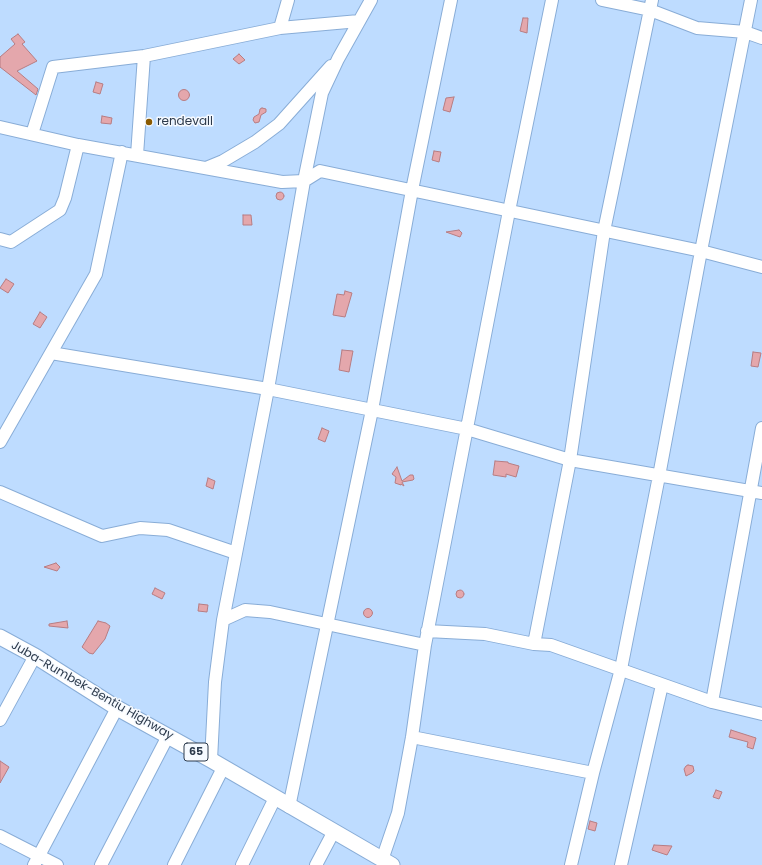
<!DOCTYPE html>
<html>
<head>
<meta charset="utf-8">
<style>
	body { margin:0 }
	canvas { display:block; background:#bedcff }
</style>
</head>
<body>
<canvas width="762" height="865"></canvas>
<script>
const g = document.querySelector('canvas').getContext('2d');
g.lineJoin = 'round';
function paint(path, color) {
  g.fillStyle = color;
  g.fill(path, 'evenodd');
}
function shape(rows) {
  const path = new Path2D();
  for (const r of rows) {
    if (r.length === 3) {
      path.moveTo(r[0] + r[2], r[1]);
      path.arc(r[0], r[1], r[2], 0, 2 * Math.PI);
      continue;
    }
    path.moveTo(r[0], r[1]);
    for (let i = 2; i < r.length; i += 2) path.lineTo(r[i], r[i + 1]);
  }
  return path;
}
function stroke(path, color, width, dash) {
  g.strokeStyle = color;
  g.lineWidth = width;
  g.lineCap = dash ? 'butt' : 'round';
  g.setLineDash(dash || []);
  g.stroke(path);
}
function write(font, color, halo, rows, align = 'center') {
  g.font = font + ' Poppins,sans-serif';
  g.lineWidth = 3;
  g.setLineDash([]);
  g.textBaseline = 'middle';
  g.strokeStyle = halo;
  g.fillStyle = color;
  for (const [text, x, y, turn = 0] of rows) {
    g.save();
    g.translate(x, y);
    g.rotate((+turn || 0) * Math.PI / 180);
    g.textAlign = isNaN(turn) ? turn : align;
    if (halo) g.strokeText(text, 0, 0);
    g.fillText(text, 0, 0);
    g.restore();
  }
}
const building = shape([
	[523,18,528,18,527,33,520,31,523,18],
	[18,34,25,42,22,44,37,61,17,71,38,89,36,95,0,67,0,57,15,44,11,39,18,34],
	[239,54,245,60,239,64,233,59,239,54],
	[96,82,103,84,100,94,93,92,96,82],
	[184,95,5.5],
	[454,97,450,112,443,110,446,98,454,97],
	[262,108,266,109,266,112,261,115,259,122,255,123,253,120,254,117,259,114,260,109,262,108],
	[102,116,112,118,111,124,101,123,102,116],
	[434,151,441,152,439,162,432,160,434,151],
	[280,196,4],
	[243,215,251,215,252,225,243,225,243,215],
	[459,230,462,233,460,237,446,232,459,230],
	[6,279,14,284,8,293,0,288,6,279],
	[345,291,352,293,345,317,333,315,337,294,344,295,345,291],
	[40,312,47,317,40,328,33,324,40,312],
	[342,350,353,351,349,372,339,370,342,350],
	[753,352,761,353,758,367,751,366,753,352],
	[322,428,329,431,325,442,318,439,322,428],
	[495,461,508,462,508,463,519,466,516,477,506,474,506,477,493,475,495,461],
	[397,467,402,481,410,475,413,475,414,479,413,480,402,482,404,486,401,484,401,485,395,483,396,477,392,474,397,467],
	[208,478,215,481,213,489,206,486,208,478],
	[56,563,60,567,57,571,44,567,56,563],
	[155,588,165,593,162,599,152,594,155,588],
	[460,594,4],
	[199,604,208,605,207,612,198,611,199,604],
	[368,613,4.5],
	[67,621,68,628,49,626,49,624,67,621],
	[98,621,106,623,110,626,105,639,93,654,89,653,82,647,98,621],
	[731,730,756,738,753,749,747,747,748,742,729,737,731,730],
	[0,761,9,767,0,783,0,761],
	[688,765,693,766,694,771,692,773,686,776,684,769,686,766,688,765],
	[716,790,722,792,719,799,713,797,716,790],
	[590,821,597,823,595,831,588,829,590,821],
	[654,845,672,846,667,855,652,850,654,845]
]);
paint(building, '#e4a7ac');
stroke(building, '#b77d83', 1);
const minor = shape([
	[602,0,650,10,697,28,745,32,762,38],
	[280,28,288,0],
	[0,127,78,145,282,182,304,181,320,171,701,251,762,267],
	[32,134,53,67,144,56,280,28,359,21],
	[137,155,144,56],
	[206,168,223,161,255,142,279,124,331,66],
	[0,239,11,242,60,210,65,198,78,145],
	[51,353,268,389,467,429,570,460,762,493],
	[0,442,96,274,122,152],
	[0,492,102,536,140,528,168,530,236,553],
	[223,620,245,610,270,612,425,645],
	[427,631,485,634,534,644,551,645,712,702,762,714],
	[534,644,570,460,604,231,652,0],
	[712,702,762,428],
	[0,720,35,656],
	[412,737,593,773],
	[211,760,215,682,223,620,268,389,304,181,322,93,338,59,371,0],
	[289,807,372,410,412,190,451,0],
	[0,836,57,865],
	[382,860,398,813,412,737,425,645,509,211,552,0],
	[34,865,117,708],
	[101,865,168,736],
	[174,865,223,768],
	[242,865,275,798],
	[316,865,334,831],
	[571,865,593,773,621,669,659,476,701,251,751,0],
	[621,865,662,685]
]);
const major = shape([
	[0,637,35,656,117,708,211,760,392,865]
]);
stroke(minor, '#89add7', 14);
stroke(major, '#89add7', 17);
stroke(minor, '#fff', 12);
stroke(major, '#fff', 15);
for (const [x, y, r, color] of [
	[149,122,4,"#8a5a01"]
]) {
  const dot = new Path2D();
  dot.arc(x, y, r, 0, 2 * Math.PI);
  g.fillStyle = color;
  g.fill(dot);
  stroke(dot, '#f6faff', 1.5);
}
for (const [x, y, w] of [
	[196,752,24]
]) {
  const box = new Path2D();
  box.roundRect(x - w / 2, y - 9, w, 18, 3);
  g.fillStyle = '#f6faff';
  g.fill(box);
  stroke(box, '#2c3a4c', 1);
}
write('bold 11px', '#2c3a4c', null, [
	["65",196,752]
]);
write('12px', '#2c3a4c', '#f6faff', [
	["rendevall",157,122]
], 'left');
write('12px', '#2c3a4c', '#f6faff', [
	["Juba-Rumbek-Bentiu Highway",92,691,30]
]);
</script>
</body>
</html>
